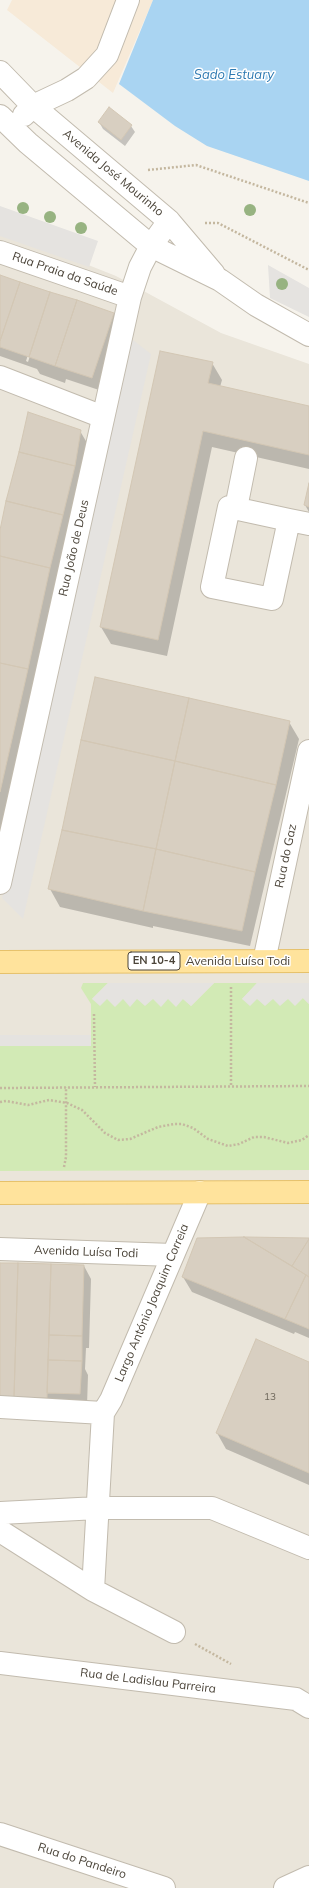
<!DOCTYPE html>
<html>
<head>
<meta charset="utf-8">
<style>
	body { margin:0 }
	canvas { display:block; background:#f6f3ec }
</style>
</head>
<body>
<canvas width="309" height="1888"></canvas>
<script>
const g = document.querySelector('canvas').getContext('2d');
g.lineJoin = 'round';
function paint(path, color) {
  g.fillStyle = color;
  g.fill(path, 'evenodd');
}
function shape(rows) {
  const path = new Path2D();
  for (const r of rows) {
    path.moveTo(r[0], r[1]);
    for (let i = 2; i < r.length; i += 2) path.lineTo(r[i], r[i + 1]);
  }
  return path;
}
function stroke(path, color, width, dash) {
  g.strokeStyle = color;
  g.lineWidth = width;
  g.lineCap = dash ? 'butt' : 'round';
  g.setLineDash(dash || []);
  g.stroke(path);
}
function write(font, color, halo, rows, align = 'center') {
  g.font = font + ' Mulish,sans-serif';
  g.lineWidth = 3;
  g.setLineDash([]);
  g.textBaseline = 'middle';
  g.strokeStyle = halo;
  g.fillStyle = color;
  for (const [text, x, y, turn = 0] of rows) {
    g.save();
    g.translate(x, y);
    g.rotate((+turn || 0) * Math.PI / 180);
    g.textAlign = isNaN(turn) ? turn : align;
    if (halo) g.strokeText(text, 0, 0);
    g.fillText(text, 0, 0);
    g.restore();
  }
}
paint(shape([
	[0,230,116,276,221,333,309,364,309,1888,0,1888]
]), '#eae5da');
paint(shape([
	[12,0,153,0,113,93,7,10]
]), '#f7ead8');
paint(shape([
	[83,983,108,983,92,999,183,999,191,1006,214,983,257,983,242,999,303,998,309,1004,309,1170,0,1171,0,1046,91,1046,91,1004,81,988]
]), '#d2eab5');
paint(shape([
	[0,206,98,241,89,267,0,236],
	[268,265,309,288,309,317,270,298],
	[129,337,151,354,23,919,2,898],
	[108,983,214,983,191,1006,183,999,176,1007,168,999,161,1007,153,999,145,1006,137,999,130,1007,123,999,115,1007,107,999,100,1006,92,999],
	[257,983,309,983,309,1004,303,998,295,1006,288,999,280,1006,273,999,265,1006,257,999,250,1006,242,999],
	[0,1035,91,1035,91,1046,0,1046]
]), '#e5e3e0');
paint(shape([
	[153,0,309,0,309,181,207,146,175,126,119,84]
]), '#a9d4f2');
paint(shape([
	[99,122,131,126,135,132,125,146,103,129],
	[0,276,114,314,121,326,99,390,66,379,65,383,40,374,37,369,0,356],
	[46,300,48,300,28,362,26,361],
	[212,363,222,380,220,387,309,407,309,469,212,447,167,656,111,644,101,627],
	[80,431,90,448,0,835,0,534],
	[309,488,309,512,305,505],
	[289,722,299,739,250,946,153,926,153,928,60,907,50,889],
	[244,1238,309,1239,309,1338,295,1332,294,1334,192,1292,183,1277],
	[0,1264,84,1266,91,1279,89,1348,86,1348,85,1369,88,1375,87,1406,24,1412],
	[309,1363,309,1485,226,1449,217,1433]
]), '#0003');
const building = shape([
	[109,107,132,125,121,140,98,122,109,107],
	[0,275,20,282,0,341,0,275],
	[20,282,50,292,29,357,0,347,0,341,20,282],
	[50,292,77,300,55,366,29,357,50,292],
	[77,300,114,313,92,378,55,366,77,300],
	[160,351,213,362,208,383,309,406,309,455,203,431,158,640,100,627,160,351],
	[28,412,81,430,75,466,19,452,28,412],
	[19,452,75,466,63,515,6,501,19,452],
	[309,483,309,507,304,505,309,483],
	[6,501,63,515,50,568,0,556,0,530,6,501],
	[0,556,50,568,28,669,0,663,0,556],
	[0,663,28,669,0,792,0,663],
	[95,677,189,698,175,761,81,740,95,677],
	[189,698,290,721,276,785,175,761,189,698],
	[81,740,175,761,156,849,62,830,81,740],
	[175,761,276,785,255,872,156,849,175,761],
	[62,830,156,849,143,911,48,889,62,830],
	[156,849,255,872,242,931,143,911,156,849],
	[244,1237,309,1238,309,1239,292,1266,244,1237],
	[244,1237,306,1275,285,1319,182,1277,197,1238,244,1237],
	[309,1239,309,1277,292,1266,309,1239],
	[0,1263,18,1263,14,1397,0,1397,0,1263],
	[18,1263,51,1264,47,1398,14,1397,18,1263],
	[51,1264,84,1265,82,1336,49,1335,51,1264],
	[306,1275,309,1277,309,1329,285,1319,306,1275],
	[49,1335,82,1336,82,1361,48,1360,49,1335],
	[256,1339,309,1362,309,1473,216,1433,256,1339],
	[48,1360,82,1361,80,1394,47,1393,48,1360]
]);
paint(building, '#d8cfc1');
stroke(building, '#d3c7b4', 1);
const minor = shape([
	[0,72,33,106,169,221,214,274],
	[24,115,33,106,67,90,86,78,107,55,128,0],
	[0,116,28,143,151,246,220,280,256,305,309,335],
	[0,252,130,297],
	[0,377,103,417],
	[236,508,246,458],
	[289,520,272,599,212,587,229,507,289,520,309,524],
	[0,883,130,297,140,267,151,246,169,221],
	[264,961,309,751],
	[0,1249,173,1255],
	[0,1407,103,1413,111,1400,200,1192],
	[0,1513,98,1508,212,1508,309,1548],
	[0,1531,93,1590,174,1632],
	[93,1590,103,1413],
	[0,1663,296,1699,309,1707],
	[0,1834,164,1888],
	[285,1888,309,1877]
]);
const major = shape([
	[0,962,309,961],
	[0,1193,309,1192]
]);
stroke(minor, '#c2bbae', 24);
stroke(major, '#e6c16a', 24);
stroke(shape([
	[148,170,196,165,309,203],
	[205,223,218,223,309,270],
	[231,987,231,1087],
	[94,1014,95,1087],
	[0,1088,309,1086],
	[0,1102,6,1101,28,1105,49,1100,67,1103,82,1110,105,1133,118,1140,130,1139,158,1127,174,1124,182,1124,193,1128,208,1139,228,1146,239,1144,254,1137,264,1137,288,1143,302,1140,309,1135],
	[64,1167,66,1157,66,1087],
	[195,1644,231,1664]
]), '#c4b79f', 2.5, [2, 2]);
stroke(minor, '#fff', 22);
stroke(major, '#ffe39c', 22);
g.fillStyle = '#97b381';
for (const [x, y] of [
	[23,208],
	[250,210],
	[50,217],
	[81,228],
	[282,284]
]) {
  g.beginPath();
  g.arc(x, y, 6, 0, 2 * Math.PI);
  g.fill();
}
write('10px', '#6e675b', null, [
	["13",270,1397]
]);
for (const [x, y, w] of [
	[154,961,52]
]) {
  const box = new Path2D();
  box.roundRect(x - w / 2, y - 9, w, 18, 3);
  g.fillStyle = '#fff';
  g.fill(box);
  stroke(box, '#4b4439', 1);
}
write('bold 11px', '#4b4439', null, [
	["EN 10-4",154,961]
]);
write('12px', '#4b4439', '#fff', [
	["Avenida José Mourinho",113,173,40],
	["Rua Praia da Saúde",65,274,19],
	["Rua João de Deus",74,548,-77],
	["Rua do Gaz",286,856,-78],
	["Avenida Luísa Todi",238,961],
	["Avenida Luísa Todi",86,1252,2],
	["Largo António Joaquim Correia",152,1303,-67],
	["Rua de Ladislau Parreira",148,1681,7],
	["Rua do Pandeiro",82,1861,18]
]);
write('italic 13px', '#2e7ab2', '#fff', [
	["Sado Estuary",234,75]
]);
</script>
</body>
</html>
